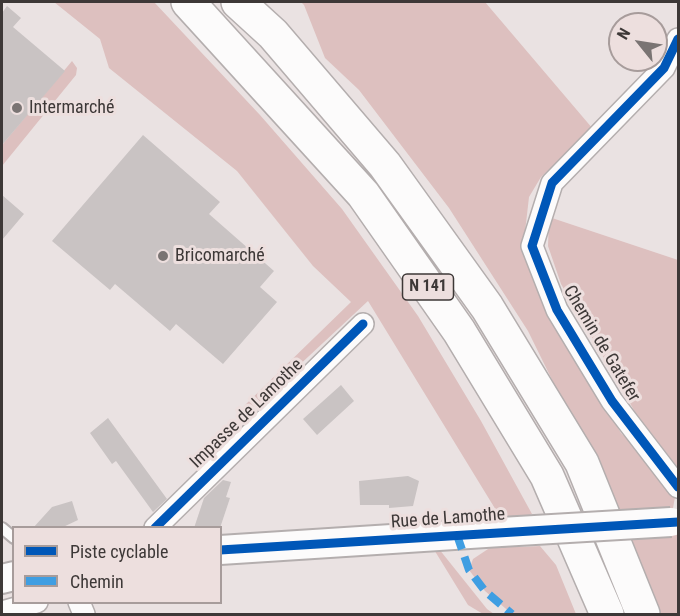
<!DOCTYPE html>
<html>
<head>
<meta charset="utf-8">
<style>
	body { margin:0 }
	#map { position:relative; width:680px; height:616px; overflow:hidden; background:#eae2e2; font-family:"Roboto Condensed",sans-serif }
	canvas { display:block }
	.frame { position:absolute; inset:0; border:3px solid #3d3837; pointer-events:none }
	.legend { position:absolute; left:12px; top:526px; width:210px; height:78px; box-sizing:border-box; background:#eddfde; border:2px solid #a79c9b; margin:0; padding:8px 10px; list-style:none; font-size:18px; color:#3d3837 }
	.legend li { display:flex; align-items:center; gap:12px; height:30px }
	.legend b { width:30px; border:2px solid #a79c9b }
	.north { position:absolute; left:608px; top:12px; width:60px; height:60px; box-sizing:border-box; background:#eddfde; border:2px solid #a79c9b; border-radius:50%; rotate:300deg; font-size:16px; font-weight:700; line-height:24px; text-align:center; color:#3d3837 }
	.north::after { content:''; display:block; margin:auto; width:21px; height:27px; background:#7a7473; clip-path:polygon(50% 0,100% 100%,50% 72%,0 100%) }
</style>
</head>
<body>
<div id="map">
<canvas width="680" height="616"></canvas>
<div class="frame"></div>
<ul class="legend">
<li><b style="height:8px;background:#0057b8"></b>Piste cyclable</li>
<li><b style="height:8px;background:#3f9ee2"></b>Chemin</li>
</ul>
<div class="north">N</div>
</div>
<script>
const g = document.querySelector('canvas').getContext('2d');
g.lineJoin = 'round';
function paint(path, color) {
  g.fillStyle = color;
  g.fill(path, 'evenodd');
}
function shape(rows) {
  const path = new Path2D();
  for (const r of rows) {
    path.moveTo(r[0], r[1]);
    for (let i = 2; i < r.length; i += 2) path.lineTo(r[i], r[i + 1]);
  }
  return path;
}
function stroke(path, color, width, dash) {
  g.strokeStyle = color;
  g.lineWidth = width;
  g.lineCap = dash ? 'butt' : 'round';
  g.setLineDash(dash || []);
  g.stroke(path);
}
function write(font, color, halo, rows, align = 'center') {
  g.font = font + ' "Roboto Condensed",sans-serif';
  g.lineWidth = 6;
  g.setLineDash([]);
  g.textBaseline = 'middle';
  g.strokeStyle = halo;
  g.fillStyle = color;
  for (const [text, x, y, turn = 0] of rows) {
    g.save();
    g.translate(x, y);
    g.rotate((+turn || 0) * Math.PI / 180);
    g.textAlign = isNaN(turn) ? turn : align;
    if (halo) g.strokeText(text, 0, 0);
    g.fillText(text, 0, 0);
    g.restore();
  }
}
paint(shape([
	[54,2,154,2,260,115,342,209,418,316,481,421,532,514,520,519,502,520,368,301,249,412,244,406,351,302,313,266,237,171,109,68,100,39],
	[301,2,485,2,593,129,541,177,529,197,525,232,527,264,584,371,621,433,654,465,669,484,675,497,673,508,663,515,615,514,587,451,528,331,449,208,359,90,325,58,304,5],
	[72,61,77,68,76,75,2,166,2,145],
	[549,217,678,260,678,468,635,412,561,284,548,246],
	[678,533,678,614,657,614,626,538],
	[497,543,520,547,540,546,556,565,576,614,512,614,485,591,469,570,473,559],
	[433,548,439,549,487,609,494,614,483,614,468,605]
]), '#ddc0bf');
paint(shape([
	[7,6,21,18,13,27,65,71,2,145,2,13],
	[143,135,220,202,209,214,274,271,260,287,277,302,223,364,176,324,170,331,115,284,110,290,52,241],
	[2,195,24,214,2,240],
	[341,385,354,401,317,435,303,419],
	[108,418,167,499,153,512,116,461,112,464,90,433],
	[408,476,419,481,413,506,389,508,389,505,360,505,359,481],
	[223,480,231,482,226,497,230,498,220,528,194,528,204,498],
	[72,501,78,520,61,528,33,528,52,507]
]), '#c9c3c3');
const lane = shape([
	[2,528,14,538]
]);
const street = shape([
	[678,39,664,68,552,183,532,246,557,310,612,401,678,487],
	[155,528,363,324],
	[79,602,84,614],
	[2,612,37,602]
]);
const secondary = shape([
	[220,550,501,532],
	[2,579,14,576]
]);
const highway = shape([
	[188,2,363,194,459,331,547,476,607,614],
	[238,2,273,34,385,165,487,307,582,463,643,614]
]);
stroke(lane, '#b4aeae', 14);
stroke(street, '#b4aeae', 24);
stroke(secondary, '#b4aeae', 32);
stroke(highway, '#b4aeae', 36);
stroke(lane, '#fcfbfb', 10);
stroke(street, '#fcfbfb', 21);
stroke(secondary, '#fcfbfb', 28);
stroke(highway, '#fcfbfb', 33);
const secondaryBridge = shape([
	[501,532,671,522]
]);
stroke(secondaryBridge, '#b4aeae', 32, []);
stroke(secondaryBridge, '#fcfbfb', 28);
stroke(shape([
	[457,535,469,570,485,591,512,614]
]), '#3f9ee2', 8, [15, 8]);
stroke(shape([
	[678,39,664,68,552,183,532,246,557,310,612,401,678,487],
	[155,528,363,324],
	[220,550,678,522]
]), '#0057b8', 9);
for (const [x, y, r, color] of [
	[17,108,6,"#7a7473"],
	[163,256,6,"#7a7473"]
]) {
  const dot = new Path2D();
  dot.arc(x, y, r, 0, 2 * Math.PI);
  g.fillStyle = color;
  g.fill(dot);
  stroke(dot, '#eddfde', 2);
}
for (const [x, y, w] of [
	[428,287,51]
]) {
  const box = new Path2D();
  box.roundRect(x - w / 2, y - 13, w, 26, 4.5);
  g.fillStyle = '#eddfde';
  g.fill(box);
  stroke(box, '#3d3837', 1.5);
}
write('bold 16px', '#3d3837', null, [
	["N 141",428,287]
]);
write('18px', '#3d3837', '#eddfde', [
	["Intermarché",29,108],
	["Bricomarché",175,256]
], 'left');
write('18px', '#3d3837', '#eddfde', [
	["Chemin de Gatefer",601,344,59],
	["Impasse de Lamothe",247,414,-44],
	["Rue de Lamothe",448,519,-4]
]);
</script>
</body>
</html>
